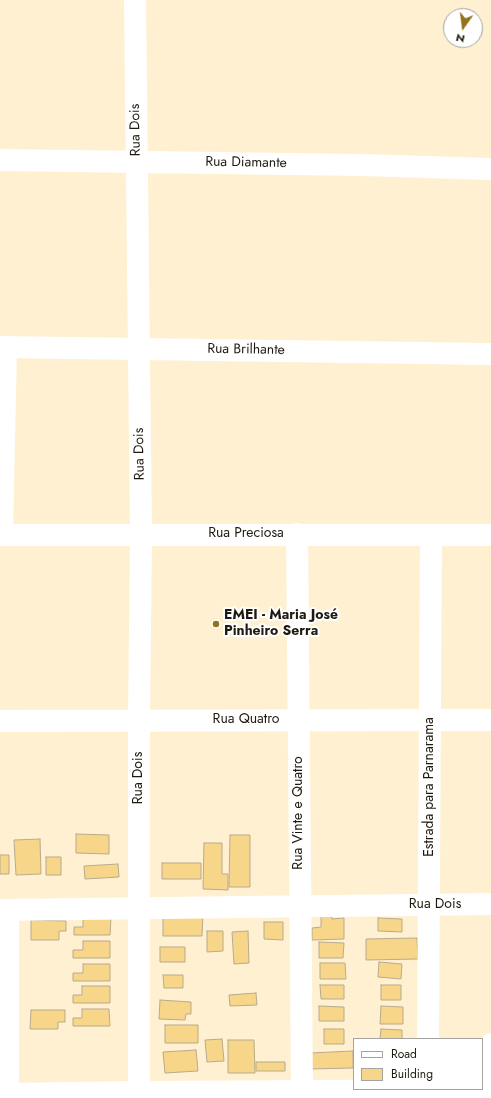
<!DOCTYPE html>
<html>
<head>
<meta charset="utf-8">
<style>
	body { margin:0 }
	#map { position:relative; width:491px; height:1098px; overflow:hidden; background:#fff0d1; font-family:Jost,sans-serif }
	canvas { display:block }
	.legend { position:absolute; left:353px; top:1038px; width:130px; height:52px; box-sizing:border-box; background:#fff; border:1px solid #a5a39f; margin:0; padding:5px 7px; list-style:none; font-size:12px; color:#1f1a0f }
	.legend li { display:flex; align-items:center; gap:8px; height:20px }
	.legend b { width:20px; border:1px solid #a5a39f }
	.north { position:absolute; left:443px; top:8px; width:40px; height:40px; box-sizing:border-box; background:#fff; border:1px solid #a5a39f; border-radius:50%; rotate:194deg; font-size:11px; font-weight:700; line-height:16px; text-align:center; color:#1f1a0f }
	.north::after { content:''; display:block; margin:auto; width:14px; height:18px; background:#937219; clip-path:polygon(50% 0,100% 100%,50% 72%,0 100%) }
</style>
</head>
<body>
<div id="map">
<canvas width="491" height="1098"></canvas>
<ul class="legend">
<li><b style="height:5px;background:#fff"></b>Road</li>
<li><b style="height:11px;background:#f7d589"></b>Building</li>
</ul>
<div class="north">N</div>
</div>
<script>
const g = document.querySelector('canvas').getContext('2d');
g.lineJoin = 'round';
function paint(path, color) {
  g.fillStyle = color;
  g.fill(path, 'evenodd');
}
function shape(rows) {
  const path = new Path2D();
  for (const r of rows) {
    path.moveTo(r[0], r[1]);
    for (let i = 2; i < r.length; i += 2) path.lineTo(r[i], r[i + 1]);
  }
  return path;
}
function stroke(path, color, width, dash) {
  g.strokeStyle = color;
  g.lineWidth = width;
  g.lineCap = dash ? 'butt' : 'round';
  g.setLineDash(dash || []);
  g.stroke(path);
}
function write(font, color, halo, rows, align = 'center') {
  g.font = font + ' Jost,sans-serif';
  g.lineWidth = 4;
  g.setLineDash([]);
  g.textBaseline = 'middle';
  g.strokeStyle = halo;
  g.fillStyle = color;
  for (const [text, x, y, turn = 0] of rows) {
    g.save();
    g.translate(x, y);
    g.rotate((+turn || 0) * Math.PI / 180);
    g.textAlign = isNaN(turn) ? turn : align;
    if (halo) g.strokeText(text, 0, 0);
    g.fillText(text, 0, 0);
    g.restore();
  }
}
const building = shape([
	[76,834,109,835,109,854,76,853,76,834],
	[230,835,250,835,250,887,229,887,230,835],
	[40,839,41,874,16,875,14,840,40,839],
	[204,843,222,843,222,874,228,874,228,890,203,889,204,843],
	[0,855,9,855,9,874,0,874,0,855],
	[46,857,61,857,61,875,46,875,46,857],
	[162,863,201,863,201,879,162,879,162,863],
	[118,864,119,877,85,879,84,866,118,864],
	[203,913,202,936,163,936,163,918,203,913],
	[321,914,332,914,332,919,344,918,344,939,312,940,312,928,321,927,321,914],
	[83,918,111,918,110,935,74,935,74,927,83,927,83,918],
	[378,918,402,919,402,932,378,931,378,918],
	[31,920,66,921,66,931,59,931,59,940,31,940,31,920],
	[264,922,283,922,283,940,264,939,264,922],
	[207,931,223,931,223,951,207,952,207,931],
	[248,931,249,963,234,964,232,932,248,931],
	[417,938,418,959,366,960,366,939,417,938],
	[83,941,110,941,110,958,73,958,73,950,83,950,83,941],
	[319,942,344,943,343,958,319,958,319,942],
	[160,947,185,947,185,962,160,962,160,947],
	[379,962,402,964,401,979,378,977,379,962],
	[320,963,345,963,346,979,320,979,320,963],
	[83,964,110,964,110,981,73,981,73,973,83,973,83,964],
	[163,975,183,975,183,988,164,988,163,975],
	[320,985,344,985,344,999,321,999,320,985],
	[381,985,401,985,401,1000,381,1000,381,985],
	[82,986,110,986,110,1003,73,1003,73,995,82,995,82,986],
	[256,993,257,1005,230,1006,229,995,256,993],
	[160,1000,191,1002,191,1014,186,1014,185,1020,159,1019,160,1000],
	[319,1006,344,1007,344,1021,319,1021,319,1006],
	[381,1006,403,1007,403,1024,380,1024,381,1006],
	[82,1009,109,1009,110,1026,73,1026,73,1018,82,1018,82,1009],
	[31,1010,65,1010,65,1022,58,1022,58,1029,30,1029,31,1010],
	[165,1025,198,1025,198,1043,165,1043,165,1025],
	[324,1029,344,1029,344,1044,324,1044,324,1029],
	[381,1029,402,1030,402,1039,380,1039,381,1029],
	[222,1039,224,1061,207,1062,205,1040,222,1039],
	[228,1040,254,1040,255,1073,228,1073,228,1040],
	[196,1050,198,1071,165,1073,163,1052,196,1050],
	[353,1051,353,1068,310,1069,310,1053,353,1051],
	[256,1062,285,1062,285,1071,256,1071,256,1062]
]);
paint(building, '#f7d589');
stroke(building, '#b8ab8e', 1);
stroke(shape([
	[135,0,141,534,139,721,139,1098],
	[0,160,361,165,491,169],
	[0,347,491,354],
	[297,534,302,1092],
	[0,535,491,535],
	[2,535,6,347],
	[0,721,491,720],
	[0,910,491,904],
	[428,1039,431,535],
	[0,1094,139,1092,487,1090],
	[8,1098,8,910],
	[487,1098,491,1044]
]), '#fff', 22);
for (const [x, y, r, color] of [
	[216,624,4,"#937219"]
]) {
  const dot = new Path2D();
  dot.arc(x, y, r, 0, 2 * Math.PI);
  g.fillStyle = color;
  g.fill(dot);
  stroke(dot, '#fff', 1.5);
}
write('14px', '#1f1a0f', '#fff', [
	["Rua Dois",136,130,-91],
	["Rua Diamante",246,163,1],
	["Rua Brilhante",246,350,1],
	["Rua Dois",140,454,-91],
	["Rua Preciosa",246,534],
	["Rua Quatro",246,720],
	["Rua Dois",139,778,-90],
	["Estrada para Parnarama",430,787,-90],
	["Rua Vinte e Quatro",299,813,-90],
	["Rua Dois",435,905]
]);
write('bold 14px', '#1f1a0f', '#fff', [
	["EMEI - Maria José",224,616],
	["Pinheiro Serra",224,632]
], 'left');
</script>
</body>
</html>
